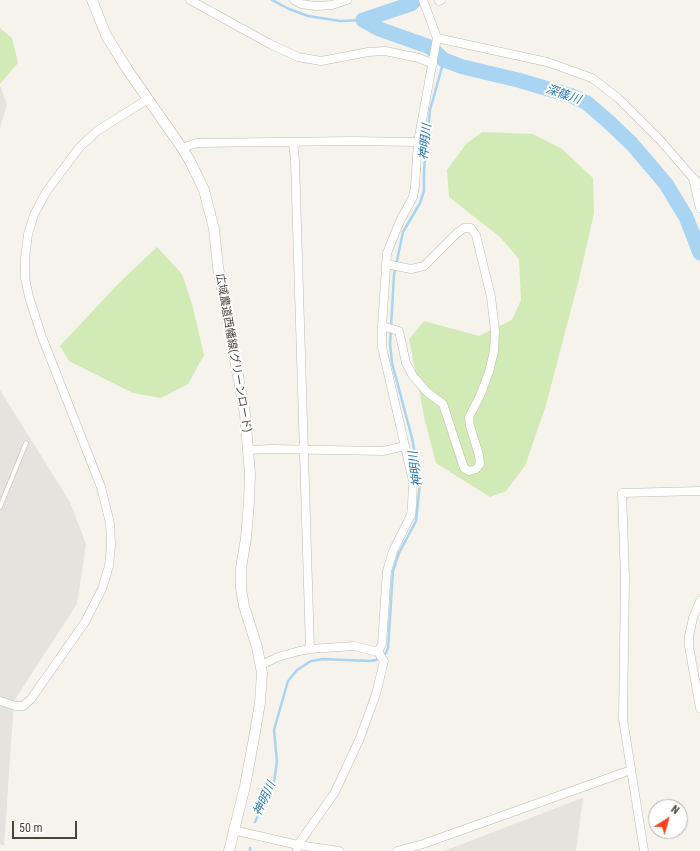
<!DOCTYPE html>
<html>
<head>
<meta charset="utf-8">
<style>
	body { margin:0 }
	#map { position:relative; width:700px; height:851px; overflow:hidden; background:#f6f3ec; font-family:"Roboto Condensed",sans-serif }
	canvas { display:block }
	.north { position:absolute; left:648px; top:799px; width:40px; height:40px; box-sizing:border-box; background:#fff; border:1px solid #b7b4b0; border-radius:50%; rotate:37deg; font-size:11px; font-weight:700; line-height:16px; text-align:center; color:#4b4439 }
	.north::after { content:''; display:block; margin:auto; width:14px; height:18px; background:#fc3f1d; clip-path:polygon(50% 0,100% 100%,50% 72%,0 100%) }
	.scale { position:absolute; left:12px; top:821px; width:65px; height:18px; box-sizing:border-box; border:2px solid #4b4439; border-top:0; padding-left:5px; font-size:12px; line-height:14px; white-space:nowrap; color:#4b4439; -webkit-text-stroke:3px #fff; paint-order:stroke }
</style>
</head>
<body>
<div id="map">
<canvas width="700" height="851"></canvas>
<div class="north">N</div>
<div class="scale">50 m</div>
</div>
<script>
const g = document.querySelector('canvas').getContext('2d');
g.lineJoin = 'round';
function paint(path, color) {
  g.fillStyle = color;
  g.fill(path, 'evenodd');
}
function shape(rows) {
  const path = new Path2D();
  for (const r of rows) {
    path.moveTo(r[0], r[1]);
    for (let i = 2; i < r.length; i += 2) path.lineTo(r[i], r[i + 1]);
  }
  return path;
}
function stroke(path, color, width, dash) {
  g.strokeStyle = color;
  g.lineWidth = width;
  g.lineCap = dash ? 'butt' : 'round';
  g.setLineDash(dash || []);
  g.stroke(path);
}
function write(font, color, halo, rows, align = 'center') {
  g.font = font + ' "Roboto Condensed","Noto Sans JP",sans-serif';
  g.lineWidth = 4;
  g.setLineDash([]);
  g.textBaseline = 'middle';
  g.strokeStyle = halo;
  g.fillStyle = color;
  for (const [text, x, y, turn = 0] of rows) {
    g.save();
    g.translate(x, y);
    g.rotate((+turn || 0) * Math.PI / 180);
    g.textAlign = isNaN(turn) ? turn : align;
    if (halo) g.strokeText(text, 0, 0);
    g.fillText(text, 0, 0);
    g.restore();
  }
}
paint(shape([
	[0,85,7,105,0,128],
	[0,390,70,502,86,544,77,604,14,701,4,846,0,844],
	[583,798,576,851,444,851,582,798]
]), '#e6e2dd');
paint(shape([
	[0,28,12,38,18,63,0,84],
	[482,132,533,134,562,149,593,178,594,213,579,279,546,405,525,466,506,491,490,497,436,463,425,421,409,339,424,321,479,336,512,320,521,300,519,259,500,237,449,197,447,170,466,144],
	[157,247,182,274,192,304,204,355,188,384,161,398,133,393,69,361,60,346,118,284]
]), '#d2eab5');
stroke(shape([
	[272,0,289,9,308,16,340,21,363,20],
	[255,822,274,782,277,761,274,730,288,681,297,670,311,661,323,659,370,661,376,660,386,653,388,648,393,571,399,553,416,521,420,483,412,438,392,363,390,344,394,275,403,232,420,203,424,191,424,170,430,110,444,60],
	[250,848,250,851]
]), '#a9d4f2', 2.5);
stroke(shape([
	[363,20,379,29,430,47,444,60,463,67,518,80,572,96,587,103,610,123,632,144,666,184,686,217,700,253],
	[363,20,411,4,415,0]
]), '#a9d4f2', 15);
const service = shape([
	[0,507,26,443]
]);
const minor = shape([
	[190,0,270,44,298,57,321,61,368,52,385,51,419,58,433,64],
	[294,0,301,4,316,6,332,5,347,0],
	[439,1,441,0],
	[437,38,547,62,592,78,618,98,660,140,693,178,700,184],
	[293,142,295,161,310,649],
	[182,148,197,143,352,141,418,142],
	[693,178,700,208],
	[382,326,399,331,406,363,413,376,427,392,443,404,464,468,469,471,476,469,480,464,479,455,470,426,469,417,480,396,489,372,494,351,495,331,491,297,476,235,471,228,464,228,457,233,424,266,411,269,386,264],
	[248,450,271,449,383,451,405,446],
	[700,601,693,618,689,636,689,646,700,708],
	[378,652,382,644,387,571,393,551,411,515,412,506,413,481,382,347,382,326,387,253,400,221,413,197,415,186,418,142,437,38,423,0],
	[261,665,278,657,299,651,310,649,354,646,378,652,384,661,376,694,360,738,335,792,307,832,298,845,297,851],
	[0,701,16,706,23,706,31,699,85,622,102,589,109,566,111,546,110,523,101,487,42,337,29,297,25,278,25,258,28,234,34,215,46,192,79,148,97,131,148,99],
	[233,830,298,845,339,851],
	[397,851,423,844,631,770],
	[644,851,623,719,625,579,622,493,700,491]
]);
const tertiary = shape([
	[92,0,106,35,127,69,182,148,190,161,204,190,214,229,218,267,245,414,250,474,249,502,246,538,241,568,241,589,244,606,257,647,262,673,260,703,254,738,245,786,229,851]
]);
stroke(service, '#c2bbae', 5);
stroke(minor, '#c2bbae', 9);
stroke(tertiary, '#c2bbae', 11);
stroke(service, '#fff', 4);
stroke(minor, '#fff', 8);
stroke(tertiary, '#fff', 10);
write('11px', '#4b4439', '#fff', [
	["広域農道西幡線(グリーンロード)",233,353,80]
]);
write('italic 12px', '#2e7ab2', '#fff', [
	["深篠川",563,95,19],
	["神明川",426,142,-84],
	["神明川",416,469,-97],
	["神明川",265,799,-65]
]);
</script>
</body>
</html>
